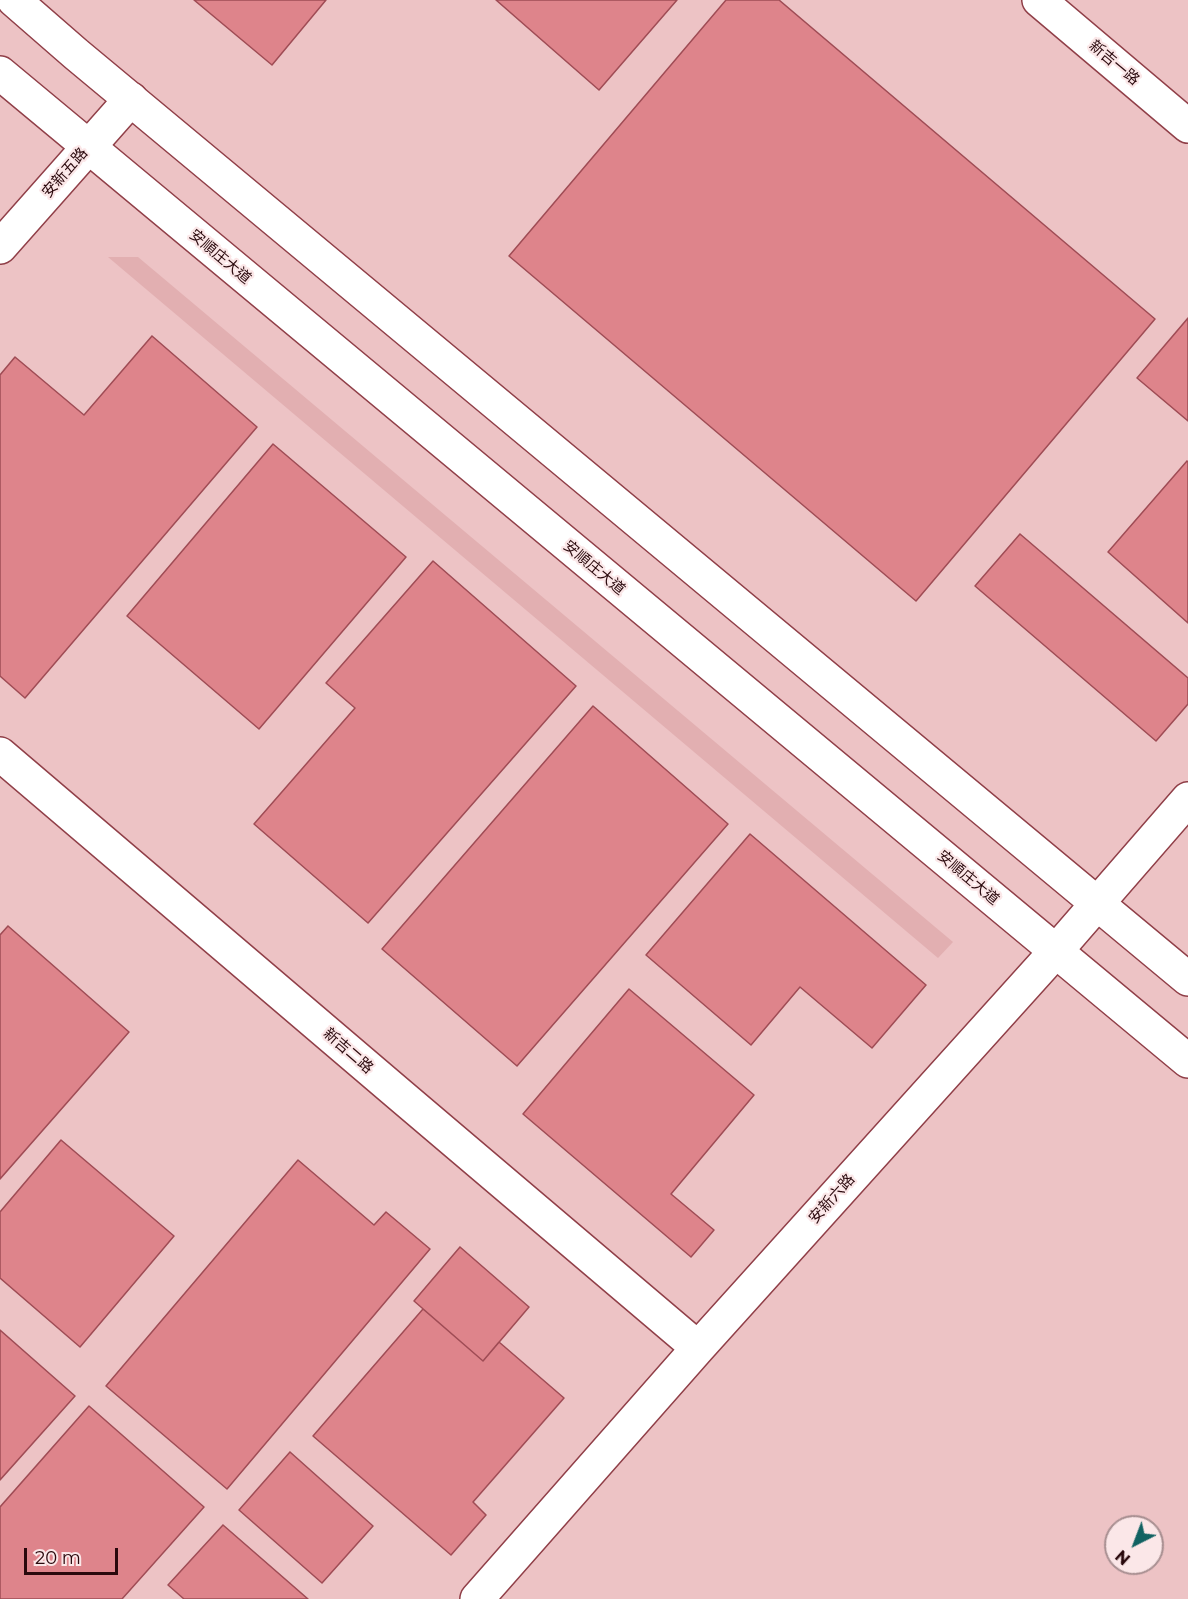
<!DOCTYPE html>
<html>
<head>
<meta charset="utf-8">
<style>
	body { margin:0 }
	#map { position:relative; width:1188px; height:1599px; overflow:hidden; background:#fbd4d6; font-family:Montserrat,sans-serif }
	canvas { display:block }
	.north { position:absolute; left:1104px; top:1515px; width:60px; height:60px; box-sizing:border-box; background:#fbe7e8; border:2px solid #a78e90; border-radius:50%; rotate:222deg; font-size:16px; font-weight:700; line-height:24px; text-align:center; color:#2a090d }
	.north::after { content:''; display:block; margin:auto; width:21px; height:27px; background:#116262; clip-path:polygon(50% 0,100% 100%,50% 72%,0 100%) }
	.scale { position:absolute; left:24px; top:1548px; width:94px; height:27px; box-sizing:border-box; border:3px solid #2a090d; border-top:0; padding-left:8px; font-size:18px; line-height:21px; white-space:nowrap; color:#2a090d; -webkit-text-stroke:4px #fbe7e8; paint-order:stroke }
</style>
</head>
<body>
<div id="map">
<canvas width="1188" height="1599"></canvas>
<div class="north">N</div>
<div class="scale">20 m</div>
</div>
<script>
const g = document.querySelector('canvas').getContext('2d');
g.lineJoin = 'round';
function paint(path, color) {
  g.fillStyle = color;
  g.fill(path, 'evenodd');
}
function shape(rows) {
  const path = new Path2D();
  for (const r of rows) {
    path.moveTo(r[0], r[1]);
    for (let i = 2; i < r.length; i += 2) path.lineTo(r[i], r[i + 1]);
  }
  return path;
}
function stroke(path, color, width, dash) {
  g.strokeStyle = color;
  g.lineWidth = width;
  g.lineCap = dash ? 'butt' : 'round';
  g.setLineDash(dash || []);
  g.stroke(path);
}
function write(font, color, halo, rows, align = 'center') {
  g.font = font + ' Montserrat,"Noto Sans TC",sans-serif';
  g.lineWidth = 4.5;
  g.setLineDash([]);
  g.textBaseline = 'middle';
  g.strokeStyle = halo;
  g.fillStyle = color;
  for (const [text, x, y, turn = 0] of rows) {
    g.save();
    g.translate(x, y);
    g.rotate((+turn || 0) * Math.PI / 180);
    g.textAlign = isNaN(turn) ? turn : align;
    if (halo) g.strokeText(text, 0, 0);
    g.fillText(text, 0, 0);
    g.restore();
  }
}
paint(shape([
	[0,0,1188,0,1188,1599,0,1599],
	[1116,1527,1152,1527,1152,1563,1116,1563]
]), '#edc3c5');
paint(shape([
	[108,257,138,257,953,942,938,958]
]), '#e2afb1');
const building = shape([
	[194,0,326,0,272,65,194,0],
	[496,0,677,0,599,90,496,0],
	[726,0,779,0,1155,319,916,601,509,256,726,0],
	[1188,318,1188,421,1137,378,1188,318],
	[152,336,257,427,25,698,0,676,0,375,15,357,84,415,152,336],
	[273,444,406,557,259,729,127,616,273,444],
	[1187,461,1188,462,1188,623,1108,552,1187,461],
	[1020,534,1188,678,1188,704,1156,741,975,586,1020,534],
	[433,561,576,686,368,923,254,824,355,708,326,683,433,561],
	[593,706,728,824,517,1066,382,949,593,706],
	[750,834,926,985,872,1048,800,987,751,1045,646,955,750,834],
	[8,926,129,1032,0,1179,0,935,8,926],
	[629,989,754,1095,671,1194,714,1230,691,1257,523,1114,629,989],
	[61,1140,174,1236,80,1347,0,1278,0,1212,61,1140],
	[298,1160,374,1225,386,1212,430,1249,227,1489,106,1386,298,1160],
	[460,1247,529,1307,483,1361,414,1301,460,1247],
	[423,1309,483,1361,499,1342,564,1398,473,1502,486,1515,451,1555,313,1436,423,1309],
	[0,1330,75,1396,0,1480,0,1330],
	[89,1406,204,1507,122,1599,0,1599,0,1507,89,1406],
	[290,1452,373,1526,322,1583,239,1510,290,1452],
	[223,1525,308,1599,184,1599,168,1585,223,1525]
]);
paint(building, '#de848b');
stroke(building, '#9f4c55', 1.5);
const minor = shape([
	[1039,0,1188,126],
	[0,247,131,99],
	[0,754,400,1095,698,1348],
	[477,1599,698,1348,1056,951,1188,799]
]);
const tertiary = shape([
	[14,0,76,54,1188,979],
	[0,73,1188,1061]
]);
stroke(minor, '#903f48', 36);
stroke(tertiary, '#903f48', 36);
stroke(minor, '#fff', 33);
stroke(tertiary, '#fff', 33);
write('15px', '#2a090d', '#fbe7e8', [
	["新吉一路",1114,63,40],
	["安新五路",65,173,-49],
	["安順庄大道",220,257,40],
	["安順庄大道",594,568,40],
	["安順庄大道",968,878,40],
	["新吉二路",348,1051,41],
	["安新六路",832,1199,-48]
]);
</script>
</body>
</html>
